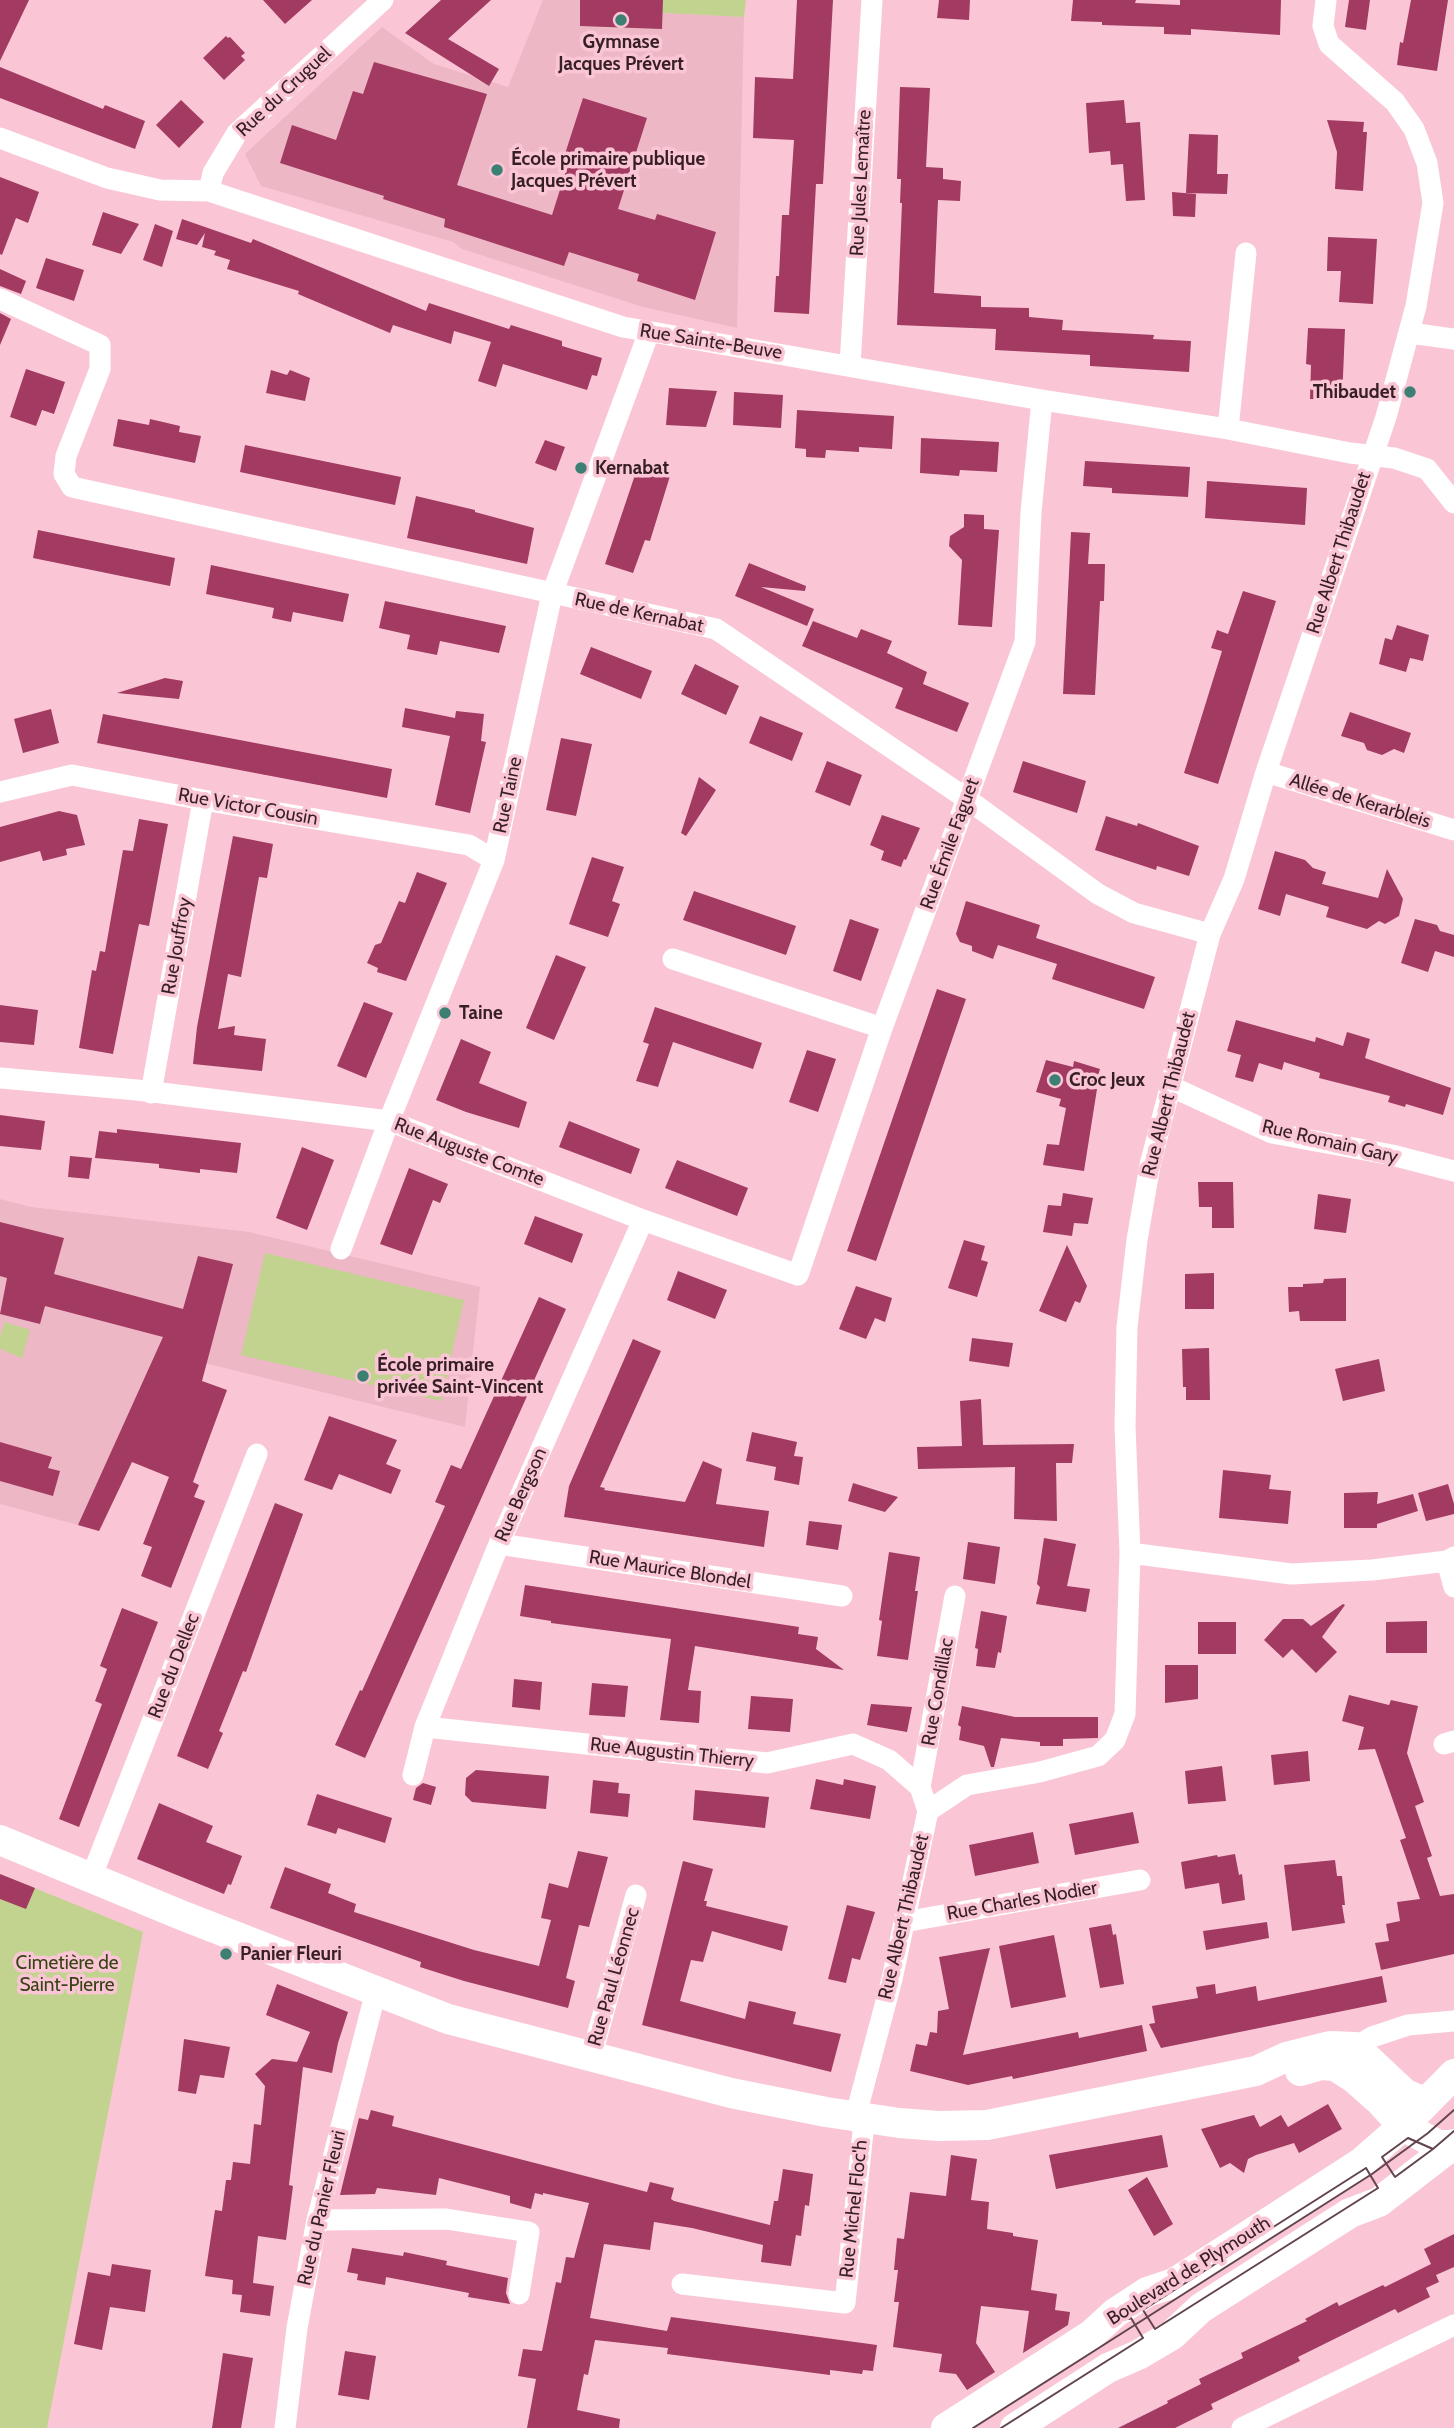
<!DOCTYPE html>
<html>
<head>
<meta charset="utf-8">
<style>
	body { margin:0 }
	canvas { display:block; background:#fac6d5 }
</style>
</head>
<body>
<canvas width="1454" height="2428"></canvas>
<script>
const g = document.querySelector('canvas').getContext('2d');
g.lineJoin = 'round';
function paint(path, color) {
  g.fillStyle = color;
  g.fill(path, 'evenodd');
}
function shape(rows) {
  const path = new Path2D();
  for (const r of rows) {
    path.moveTo(r[0], r[1]);
    for (let i = 2; i < r.length; i += 2) path.lineTo(r[i], r[i + 1]);
  }
  return path;
}
function stroke(path, color, width, dash) {
  g.strokeStyle = color;
  g.lineWidth = width;
  g.lineCap = dash ? 'butt' : 'round';
  g.setLineDash(dash || []);
  g.stroke(path);
}
function write(font, color, halo, rows, align = 'center') {
  g.font = font + ' Cabin,sans-serif';
  g.lineWidth = 7;
  g.setLineDash([]);
  g.textBaseline = 'middle';
  g.strokeStyle = halo;
  g.fillStyle = color;
  for (const [text, x, y, turn = 0] of rows) {
    g.save();
    g.translate(x, y);
    g.rotate((+turn || 0) * Math.PI / 180);
    g.textAlign = isNaN(turn) ? turn : align;
    if (halo) g.strokeText(text, 0, 0);
    g.fillText(text, 0, 0);
    g.restore();
  }
}
paint(shape([
	[543,0,580,0,662,28,663,13,744,17,737,328,643,307,462,249,453,242,261,186,245,154,382,27,434,64,508,87],
	[0,1199,31,1207,249,1232,480,1287,465,1427,196,1361,163,1391,100,1531,0,1504]
]), '#eeb7c6');
paint(shape([
	[580,0,746,0,744,17,663,13,662,29,580,26],
	[265,1253,464,1300,441,1401,241,1355],
	[5,1322,30,1330,22,1358,0,1349,0,1336],
	[0,1874,143,1932,47,2428,0,2428]
]), '#c1d38f');
paint(shape([
	[0,0,29,0,0,61],
	[263,0,312,0,285,24],
	[441,0,491,0,448,39,499,69,489,86,405,33],
	[580,0,663,0,662,29,580,26],
	[797,0,833,0,823,184,816,184,809,314,774,312,776,276,779,276,782,215,789,215,794,140,753,138,755,77,793,79],
	[939,0,970,0,969,20,937,18],
	[1073,0,1136,0,1135,3,1180,5,1180,0,1281,0,1280,35,1191,29,1191,35,1164,34,1164,27,1102,25,1102,22,1071,21],
	[1349,0,1370,0,1366,30,1345,27],
	[1411,0,1448,0,1437,71,1397,65,1400,42,1403,43],
	[226,36,228,38,230,37,245,53,241,56,245,60,224,80,203,58],
	[374,62,487,94,457,185,552,215,570,158,564,157,583,98,647,118,618,209,655,220,657,214,716,232,695,300,637,281,639,274,569,252,564,266,444,227,445,219,383,199,384,196,280,163,292,125,336,140,353,91,363,94],
	[0,67,103,109,105,105,145,121,135,149,0,98],
	[900,87,930,88,926,167,943,168,943,179,961,181,960,201,938,200,934,293,981,296,981,307,1029,308,1029,317,1063,320,1062,330,1154,335,1153,339,1191,341,1189,372,1090,366,1090,355,995,350,996,329,897,325,902,203,900,203,901,179,897,179],
	[181,100,204,122,179,148,156,125],
	[1124,100,1126,123,1140,122,1145,200,1126,201,1123,164,1111,165,1110,151,1089,153,1086,103],
	[1327,120,1364,122,1363,132,1367,132,1363,191,1335,189,1337,152],
	[1189,134,1218,135,1217,174,1228,174,1227,194,1186,193],
	[0,177,39,192,28,223,16,218,2,255,0,254],
	[1172,192,1196,194,1195,217,1173,216],
	[103,212,139,224,121,254,92,245],
	[182,219,251,243,253,239,426,311,429,303,509,329,511,325,562,341,562,346,602,358,597,376,592,375,587,390,503,364,496,387,478,381,491,342,454,331,451,344,393,325,390,333,298,294,299,291,227,269,230,260,214,255,216,251,202,247,205,233,197,245,176,239],
	[155,224,173,231,162,267,143,260],
	[1328,237,1377,239,1373,304,1339,302,1341,271,1327,271],
	[46,258,84,270,74,301,36,288],
	[0,269,26,281,21,294,0,286],
	[0,313,11,319,0,345],
	[1308,328,1345,329,1342,400,1310,399,1311,365,1306,364],
	[26,369,65,382,54,414,42,410,36,426,10,417],
	[271,370,287,375,290,370,310,378,305,401,266,393],
	[669,388,717,391,706,427,666,425],
	[734,392,783,395,781,428,733,425],
	[797,410,894,416,892,449,859,447,859,452,826,450,825,458,806,457,806,449,795,448],
	[118,419,149,425,150,419,180,426,179,432,201,436,195,463,113,446],
	[921,438,999,442,997,472,960,470,959,476,920,473],
	[545,440,565,447,556,471,535,463],
	[245,445,401,477,395,505,240,472],
	[1085,461,1190,467,1188,497,1112,493,1112,488,1083,486],
	[638,466,670,476,650,541,645,540,633,573,605,564],
	[1207,481,1307,488,1305,525,1205,518],
	[416,496,475,510,475,512,534,528,527,564,407,538],
	[964,514,984,515,984,529,999,530,992,627,958,625,962,560,949,546,950,536,964,527],
	[38,530,175,558,170,586,33,558],
	[1071,532,1090,533,1088,564,1105,564,1104,601,1100,601,1095,695,1063,694],
	[749,563,806,586,805,591,761,587,814,609,807,626,735,596],
	[211,565,349,594,343,622,293,612,291,622,272,618,274,608,206,594],
	[1243,591,1276,601,1218,784,1184,773,1222,651,1211,648,1217,630,1228,634],
	[385,601,506,626,499,653,440,641,437,655,407,649,410,635,379,628],
	[813,621,857,638,861,629,892,641,887,653,927,672,923,684,969,703,957,732,895,708,903,688,802,646],
	[1397,625,1429,635,1423,661,1410,658,1406,672,1379,664,1385,638,1392,640],
	[591,647,652,671,641,699,580,674],
	[695,664,739,686,726,715,681,694],
	[165,678,183,681,179,699,117,693],
	[405,708,455,718,456,711,484,714,481,741,486,742,470,813,435,805,450,736,402,727],
	[51,709,59,743,23,753,14,719],
	[1350,712,1411,733,1404,753,1394,749,1382,755,1367,750,1364,743,1341,736],
	[103,714,392,769,387,798,97,743],
	[760,716,803,733,792,761,749,743],
	[561,738,592,744,576,816,546,810],
	[827,761,862,775,850,806,815,792],
	[1023,761,1086,781,1077,813,1013,792],
	[699,777,716,790,686,836,681,833],
	[59,811,77,815,85,845,66,849,67,855,43,861,40,851,0,862,0,827],
	[882,815,920,828,906,860,904,859,901,867,881,860,884,851,870,845],
	[1106,816,1137,826,1138,823,1199,846,1189,876,1157,866,1156,870,1095,850],
	[139,819,168,824,149,926,139,924,113,1054,79,1048,92,970,96,971,100,951,105,952,123,850,133,851],
	[233,836,273,844,267,878,259,877,241,977,228,974,218,1029,235,1026,234,1035,266,1039,262,1071,193,1064,197,1027],
	[1275,851,1305,860,1313,868,1326,872,1322,884,1378,898,1387,869,1403,899,1399,916,1385,924,1379,921,1367,929,1326,917,1329,907,1286,894,1280,916,1258,909],
	[592,857,624,867,612,901,620,904,608,937,569,924],
	[417,872,447,883,406,981,377,972,378,968,367,963,375,945,381,943,399,901,405,903],
	[694,891,796,926,786,955,683,920],
	[966,901,1040,925,1036,938,1155,977,1144,1009,1052,979,1057,964,998,945,993,959,972,951,972,946,960,942,956,934],
	[850,919,879,929,861,981,833,971],
	[1415,919,1437,925,1440,931,1454,935,1454,957,1435,951,1428,972,1401,963],
	[556,955,586,967,554,1040,526,1028],
	[937,989,966,999,876,1261,847,1251],
	[364,1002,393,1013,366,1078,337,1066],
	[0,1005,38,1010,34,1045,0,1042],
	[655,1007,762,1043,753,1069,673,1042,658,1087,636,1081,649,1044,643,1042],
	[1236,1020,1315,1042,1316,1037,1343,1046,1347,1032,1370,1039,1365,1058,1451,1088,1443,1115,1406,1104,1405,1107,1388,1102,1390,1096,1319,1078,1320,1073,1284,1062,1282,1070,1259,1063,1253,1082,1235,1077,1241,1055,1227,1051],
	[461,1039,491,1052,479,1083,527,1102,519,1128,466,1112,436,1100],
	[807,1050,836,1059,818,1112,789,1102],
	[1046,1060,1073,1067,1074,1061,1100,1069,1094,1089,1097,1089,1084,1171,1043,1165,1047,1144,1059,1145,1066,1108,1059,1106,1061,1099,1036,1092],
	[0,1115,45,1121,41,1150,0,1146],
	[569,1121,640,1149,631,1174,559,1147],
	[117,1129,241,1143,237,1173,200,1169,200,1173,159,1168,159,1164,95,1158,99,1131,117,1133],
	[302,1147,334,1160,307,1230,276,1218],
	[70,1156,92,1158,89,1179,68,1177],
	[677,1160,748,1188,737,1216,665,1188],
	[409,1168,448,1184,440,1203,433,1200,412,1255,380,1244],
	[1198,1182,1233,1182,1234,1228,1212,1228,1212,1207,1199,1207],
	[1063,1193,1093,1198,1088,1224,1074,1223,1072,1236,1043,1232,1048,1205,1061,1206],
	[1318,1194,1351,1199,1346,1233,1314,1229],
	[535,1216,583,1234,572,1263,524,1244],
	[0,1222,64,1238,54,1274,183,1309,198,1256,233,1264,202,1381,227,1390,193,1482,199,1485,194,1497,205,1501,171,1588,141,1576,152,1547,143,1544,169,1477,132,1462,99,1531,78,1525,163,1337,45,1306,40,1324,0,1314,7,1278,0,1276],
	[964,1240,985,1246,981,1260,988,1262,977,1297,948,1288],
	[1067,1245,1087,1286,1080,1303,1075,1301,1066,1322,1039,1311],
	[678,1271,727,1290,715,1319,667,1300],
	[1214,1273,1214,1309,1185,1309,1185,1274],
	[1346,1278,1346,1321,1300,1321,1299,1311,1289,1312,1288,1287,1303,1287,1303,1284,1323,1283,1324,1279],
	[856,1286,892,1298,885,1322,875,1318,866,1339,839,1329],
	[539,1297,566,1309,365,1758,335,1745,360,1690,362,1691,445,1506,435,1502,451,1465,461,1469],
	[972,1338,1013,1343,1009,1367,969,1361],
	[633,1339,661,1351,600,1487,605,1488,604,1490,685,1502,703,1461,722,1469,716,1504,769,1511,764,1547,564,1517,569,1486],
	[1209,1348,1210,1400,1186,1400,1186,1387,1183,1387,1182,1349],
	[1379,1359,1385,1391,1343,1401,1335,1369],
	[981,1399,983,1445,1074,1444,1072,1463,1056,1463,1057,1521,1014,1519,1015,1467,918,1469,917,1447,962,1446,960,1401],
	[329,1416,397,1440,386,1464,401,1470,391,1494,339,1474,332,1490,304,1480],
	[752,1432,797,1442,794,1456,803,1457,799,1485,774,1480,776,1467,746,1461],
	[0,1442,52,1457,48,1468,60,1471,53,1496,0,1481],
	[1223,1470,1271,1475,1269,1489,1291,1491,1288,1524,1219,1518],
	[853,1483,898,1497,885,1512,848,1501],
	[1448,1484,1454,1504,1454,1514,1426,1521,1418,1493],
	[1378,1492,1377,1504,1413,1494,1418,1511,1377,1524,1377,1528,1344,1528,1344,1493],
	[275,1503,303,1514,246,1672,243,1671,219,1731,223,1733,208,1769,177,1756],
	[809,1521,842,1525,838,1550,806,1545],
	[1044,1538,1076,1544,1067,1586,1090,1589,1086,1612,1036,1604,1040,1587,1037,1584],
	[968,1542,1000,1547,995,1584,963,1579],
	[889,1552,920,1557,915,1591,918,1591,908,1660,877,1656,882,1621,879,1620],
	[525,1585,799,1627,798,1634,818,1637,816,1649,844,1670,695,1646,688,1690,701,1691,699,1723,660,1720,671,1639,551,1623,551,1621,520,1616],
	[1343,1604,1345,1605,1322,1637,1337,1652,1316,1673,1292,1649,1283,1658,1264,1640,1283,1619,1303,1619,1311,1626],
	[122,1608,158,1622,79,1827,59,1819,102,1704,95,1701,107,1669,100,1666],
	[981,1611,1007,1616,1001,1653,998,1652,995,1668,976,1666,978,1649,975,1648],
	[1427,1621,1427,1653,1386,1653,1386,1622],
	[1198,1622,1236,1622,1236,1654,1198,1654],
	[1165,1665,1198,1665,1198,1699,1165,1703],
	[514,1679,542,1682,540,1710,512,1707],
	[592,1683,628,1686,625,1717,589,1715],
	[1349,1695,1389,1705,1391,1700,1418,1706,1407,1753,1424,1802,1415,1806,1432,1856,1427,1858,1440,1896,1454,1894,1454,1954,1381,1970,1375,1943,1389,1941,1386,1924,1400,1921,1397,1902,1420,1899,1400,1840,1406,1838,1375,1749,1358,1750,1364,1727,1342,1721],
	[751,1696,793,1699,790,1732,748,1729],
	[871,1704,912,1707,907,1732,867,1725],
	[962,1706,1015,1717,1098,1717,1098,1738,1063,1739,1063,1746,1040,1746,1040,1742,1001,1738,994,1767,991,1767,984,1746,959,1740,961,1727,958,1725],
	[1308,1751,1310,1781,1274,1785,1271,1755],
	[1222,1766,1226,1801,1188,1804,1185,1771],
	[476,1770,549,1776,546,1809,472,1802,465,1795,466,1778],
	[816,1779,843,1785,844,1779,876,1786,870,1819,810,1809],
	[593,1780,619,1783,618,1793,630,1794,628,1817,590,1813],
	[423,1783,436,1787,431,1805,413,1800,416,1788],
	[695,1790,769,1797,765,1828,693,1820],
	[317,1794,392,1818,385,1843,338,1828,336,1834,307,1825],
	[159,1803,213,1826,206,1842,242,1856,231,1885,228,1884,224,1894,137,1859],
	[1133,1812,1139,1843,1075,1855,1069,1824],
	[1033,1832,1039,1863,975,1876,969,1845],
	[578,1851,608,1857,589,1927,579,1925,566,1978,575,1981,568,2008,464,1981,420,1967,421,1962,270,1908,285,1867,331,1884,328,1893,356,1904,354,1912,474,1950,539,1966,551,1920,541,1918,549,1883,568,1888],
	[1235,1854,1239,1875,1242,1874,1245,1900,1222,1904,1219,1883,1185,1889,1181,1862,1217,1855,1218,1857],
	[1335,1860,1337,1876,1342,1876,1345,1905,1342,1905,1345,1923,1292,1931,1284,1865],
	[683,1861,713,1869,704,1901,707,1901,706,1906,788,1926,782,1951,712,1931,703,1962,691,1960,680,2001,745,2019,749,2001,796,2012,793,2024,841,2034,831,2072,642,2025],
	[0,1874,35,1888,26,1909,0,1899],
	[847,1905,875,1912,860,1960,852,1958,846,1983,828,1979],
	[1267,1922,1269,1938,1206,1950,1203,1931],
	[1111,1924,1113,1935,1116,1934,1124,1984,1100,1988,1089,1928],
	[1054,1935,1066,1997,1011,2008,999,1946],
	[990,1948,963,2055,1078,2032,1079,2038,1142,2025,1147,2051,1013,2079,1012,2076,968,2085,910,2071,916,2044,927,2046,930,2032,937,2033,938,2011,949,2009,939,1957],
	[1382,1976,1387,2002,1161,2048,1149,2024,1155,2023,1152,2006,1198,1998,1196,1987,1215,1984,1216,1994,1256,1986,1258,2001],
	[277,1984,348,2012,338,2043,332,2073,303,2067,289,2185,293,2186,286,2240,258,2236,253,2283,274,2286,270,2316,240,2312,242,2295,232,2294,233,2280,205,2276,215,2210,222,2211,226,2180,231,2180,233,2162,250,2164,254,2124,261,2125,265,2086,255,2074,272,2059,297,2062,310,2032,266,2015],
	[184,2039,230,2047,224,2078,200,2075,196,2094,178,2091],
	[1328,2104,1342,2129,1299,2153,1294,2143,1256,2155,1248,2159,1244,2173,1230,2163,1220,2168,1201,2129,1254,2115,1260,2127,1281,2115,1288,2127],
	[371,2110,394,2116,392,2126,647,2192,650,2182,674,2188,671,2199,674,2201,770,2225,774,2201,778,2201,783,2169,813,2174,809,2206,805,2205,801,2236,796,2235,791,2266,761,2262,763,2245,692,2228,654,2222,650,2250,604,2244,590,2318,667,2331,671,2317,877,2345,873,2371,863,2370,862,2374,830,2370,830,2375,667,2354,668,2348,595,2340,588,2375,584,2374,577,2410,620,2419,619,2428,527,2428,536,2379,518,2376,523,2349,542,2351,556,2282,561,2283,566,2257,574,2258,589,2203,543,2193,543,2195,535,2193,531,2209,510,2203,510,2196,439,2178,436,2195,377,2188,375,2194,340,2195,359,2118,368,2120],
	[1162,2135,1168,2167,1056,2189,1049,2155],
	[951,2155,977,2159,971,2200,989,2202,987,2229,1013,2233,1013,2236,1038,2240,1031,2290,1057,2294,1055,2310,1070,2312,1068,2325,1023,2353,1029,2311,981,2306,976,2343,995,2372,967,2390,956,2374,939,2372,942,2354,893,2347,899,2302,894,2302,898,2270,894,2270,897,2238,904,2239,910,2192,946,2196],
	[1147,2177,1173,2224,1154,2236,1128,2190],
	[1454,2234,1454,2267,1436,2275,1439,2282,1426,2288,1430,2297,1398,2313,1395,2309,1298,2357,1300,2361,1211,2404,1213,2409,1175,2428,1118,2428,1168,2403,1167,2401,1201,2384,1199,2379,1243,2358,1241,2353,1307,2321,1305,2319,1337,2302,1339,2306,1383,2285,1385,2287,1431,2264,1424,2249],
	[352,2248,403,2256,404,2252,447,2261,446,2265,508,2278,506,2293,510,2304,468,2297,469,2293,386,2277,385,2285,357,2280,358,2274,347,2272],
	[112,2264,151,2270,145,2312,110,2307,102,2350,74,2344,88,2272,110,2276],
	[345,2351,376,2356,369,2400,338,2395],
	[223,2353,253,2358,241,2428,212,2428]
]), '#a23a61');
stroke(shape([
	[0,138,107,178,160,190,209,191,623,327,1042,400,1228,429,1350,453,1394,458,1427,469,1454,503],
	[209,191,213,173,237,133,383,0],
	[0,299,100,345,100,369,66,456,64,474,72,487,716,629,967,799,1098,894,1134,913,1210,934],
	[1410,333,1454,339],
	[850,365,872,0],
	[1228,429,1246,253],
	[1266,772,1454,830],
	[0,792,72,775,203,800,469,845,494,860],
	[673,959,882,1028],
	[0,1078,137,1090,389,1121,643,1220,798,1275,882,1028,1025,642,1031,512,1042,400],
	[1172,1087,1272,1133,1392,1155,1454,1171],
	[151,1093,203,800],
	[341,1249,389,1121,494,860,552,594,649,332],
	[499,1544,842,1596],
	[1130,1553,1291,1574,1372,1570,1447,1561,1454,1557],
	[1447,1561,1454,1587],
	[425,1727,767,1763,853,1744,889,1760,920,1787,928,1811],
	[1444,1744,1454,1741],
	[413,1775,425,1727,499,1544,643,1220],
	[920,1787,955,1596],
	[91,1878,257,1454],
	[904,1922,1140,1880],
	[1355,2047,1372,2037,1408,2025,1454,2021],
	[591,2058,636,1895],
	[317,2220,446,2219,529,2232,519,2294],
	[682,2284,845,2303,863,2132,858,2107,892,1979,928,1811,967,1785,1040,1772,1098,1756,1115,1740,1125,1714,1130,1553,1125,1426,1127,1327,1137,1240,1150,1165,1210,934,1234,879,1266,772,1386,417,1416,306,1433,203,1427,163,1414,129,1395,102,1329,44,1323,26,1326,0],
	[285,2428,297,2328,317,2220,376,1991],
	[1242,2428,1454,2325]
]), '#fff', 21);
stroke(shape([
	[0,1840,181,1915,448,2019,731,2093,826,2112,899,2123,939,2126,987,2125,1256,2071,1286,2057,1330,2046,1355,2047,1404,2093,1419,2100,1430,2098],
	[1300,2071,1321,2065,1335,2066,1354,2078,1380,2101,1403,2126,1438,2145,1453,2145],
	[946,2428,1091,2335,1115,2313,1147,2292,1174,2283,1362,2162,1403,2126,1454,2074],
	[1015,2428,1108,2368,1138,2355,1172,2335,1201,2308,1350,2213,1379,2202,1454,2144]
]), '#fff', 30);
stroke(shape([
	[1408,2138,1433,2149,1395,2177,1382,2157,1408,2138],
	[1426,2146,1433,2149,1454,2131],
	[1366,2168,1378,2188,1155,2329,1143,2310,1366,2168],
	[973,2428,1372,2174,1428,2133,1454,2110],
	[1001,2428,1143,2338,1131,2318,1129,2319]
]), '#62444d', 2);
for (const [x, y, r, color] of [
	[621,20,7,"#3c8074"],
	[497,170,7,"#3c8074"],
	[1410,392,7,"#3c8074"],
	[581,468,7,"#3c8074"],
	[445,1013,7,"#3c8074"],
	[1055,1080,7,"#3c8074"],
	[363,1376,7,"#3c8074"],
	[226,1954,7,"#3c8074"]
]) {
  const dot = new Path2D();
  dot.arc(x, y, r, 0, 2 * Math.PI);
  g.fillStyle = color;
  g.fill(dot);
  stroke(dot, '#fac6d5', 2.5);
}
write('bold 19px', '#371f26', '#fac6d5', [
	["Gymnase",621,42,"center"],
	["Jacques Prévert",621,64,"center"],
	["École primaire publique",511,159],
	["Jacques Prévert",511,181],
	["Thibaudet",1396,392,"right"],
	["Kernabat",595,468],
	["Taine",459,1013],
	["Croc Jeux",1069,1080],
	["École primaire",377,1365],
	["privée Saint-Vincent",377,1387],
	["Panier Fleuri",240,1954]
], 'left');
write('19px', '#371f26', '#fac6d5', [
	["Rue du Cruguel",284,92,-43],
	["Rue Jules Lemaître",861,183,-87],
	["Rue Sainte-Beuve",711,342,9],
	["Rue Albert Thibaudet",1339,553,-72],
	["Rue de Kernabat",639,613,12],
	["Rue Taine",508,795,-78],
	["Allée de Kerarbleis",1360,801,17],
	["Rue Victor Cousin",248,807,10],
	["Rue Émile Faguet",950,844,-70],
	["Rue Jouffroy",177,946,-80],
	["Rue Albert Thibaudet",1169,1094,-76],
	["Rue Romain Gary",1330,1142,13],
	["Rue Auguste Comte",469,1152,21],
	["Rue Bergson",521,1495,-66],
	["Rue Maurice Blondel",670,1570,9],
	["Rue du Dellec",174,1666,-69],
	["Rue Condillac",938,1692,-80],
	["Rue Augustin Thierry",672,1753,6],
	["Rue Charles Nodier",1022,1901,-10],
	["Rue Albert Thibaudet",904,1917,-77],
	["Rue Paul Léonnec",614,1977,-74],
	["Rue du Panier Fleuri",322,2208,-77],
	["Rue Michel Floc'h",854,2209,-84],
	["Boulevard de Plymouth",1189,2271,-32]
]);
write('19px', '#384214', '#fac6d5', [
	["Cimetière de",67,1963],
	["Saint-Pierre",67,1985]
]);
</script>
</body>
</html>
